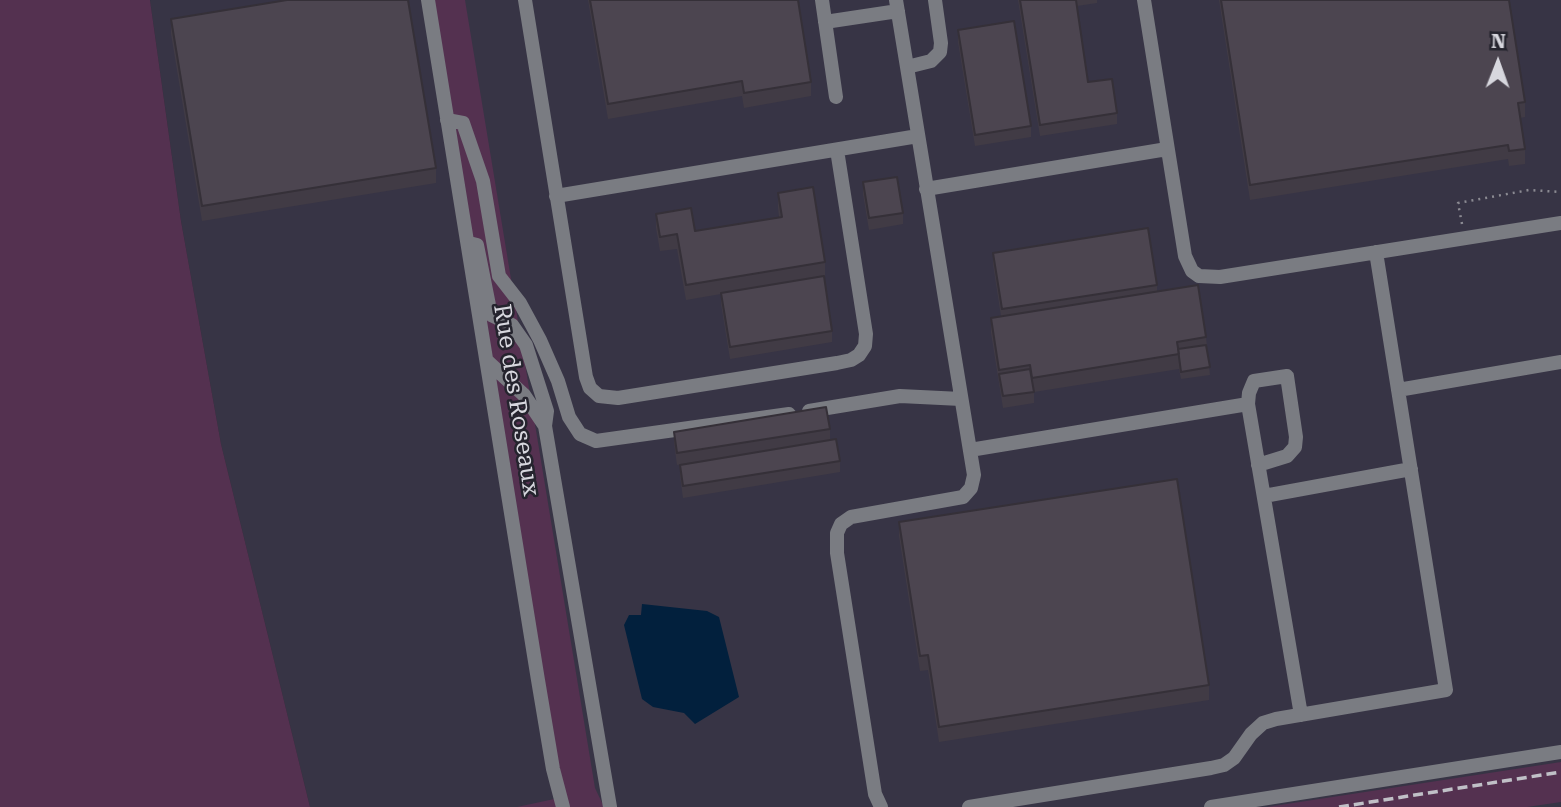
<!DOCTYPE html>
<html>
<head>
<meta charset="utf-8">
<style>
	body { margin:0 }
	#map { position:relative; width:1561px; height:807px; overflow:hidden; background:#2f2e38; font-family:"Roboto Serif",serif }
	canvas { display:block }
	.north { position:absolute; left:1463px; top:28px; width:70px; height:70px; -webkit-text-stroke:5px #25242e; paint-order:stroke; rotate:1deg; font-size:19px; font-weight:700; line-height:28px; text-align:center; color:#d7d7de }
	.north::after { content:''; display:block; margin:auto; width:24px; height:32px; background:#d7d7de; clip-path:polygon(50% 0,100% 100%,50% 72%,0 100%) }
</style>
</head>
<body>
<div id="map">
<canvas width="1561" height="807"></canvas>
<div class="north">N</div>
</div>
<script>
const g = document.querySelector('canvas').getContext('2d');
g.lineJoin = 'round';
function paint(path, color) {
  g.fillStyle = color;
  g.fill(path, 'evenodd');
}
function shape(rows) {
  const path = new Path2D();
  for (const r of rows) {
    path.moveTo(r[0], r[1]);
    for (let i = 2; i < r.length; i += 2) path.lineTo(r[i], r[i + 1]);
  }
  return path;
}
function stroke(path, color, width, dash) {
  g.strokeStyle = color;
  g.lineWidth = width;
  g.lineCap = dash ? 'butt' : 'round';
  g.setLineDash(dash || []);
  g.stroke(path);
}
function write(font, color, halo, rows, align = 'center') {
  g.font = font + ' "Roboto Serif",serif';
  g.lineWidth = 5;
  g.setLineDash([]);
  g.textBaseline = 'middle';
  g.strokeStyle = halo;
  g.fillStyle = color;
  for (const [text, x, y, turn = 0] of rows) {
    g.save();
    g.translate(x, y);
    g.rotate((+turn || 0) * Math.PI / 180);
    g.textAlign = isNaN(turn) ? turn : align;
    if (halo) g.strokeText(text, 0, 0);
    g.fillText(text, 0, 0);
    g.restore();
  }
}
paint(shape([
	[150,0,1561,0,1561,807,310,807,221,444,181,221]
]), '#373445');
paint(shape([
	[0,0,150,0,181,221,221,444,310,807,0,807],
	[428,0,465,0,595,788,604,807,517,807,559,798],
	[1561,762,1561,802,1527,807,1267,807]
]), '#543150');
paint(shape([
	[642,604,707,611,719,617,739,697,695,724,684,713,653,707,642,699,624,625,629,615,641,615]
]), '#02203d');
stroke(shape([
	[1462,224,1458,203,1529,190,1561,192]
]), '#8b8a92', 2.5, [2, 5]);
stroke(shape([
	[428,0,538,680,553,769,563,807],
	[525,0,586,377,590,388,599,396,618,398,837,363,851,360,859,355,865,346,866,334,837,150],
	[822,0,836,97],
	[1144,0,1185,256,1192,271,1199,276,1220,277,1561,223],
	[825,22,898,11],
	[907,67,931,61,940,52,941,43,935,0],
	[447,120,463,123,483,181,499,276,520,303,540,340,558,381,569,417,580,434,596,441,789,414],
	[926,189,1167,149],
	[556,196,918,136],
	[469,243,477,245,491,315,512,325,526,345,547,411,545,426],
	[487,361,524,395,545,426,610,807],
	[1398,390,1561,362],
	[809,411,900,396,961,399],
	[970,450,1248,404],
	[1258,465,1287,456,1295,447,1296,437,1287,376,1254,381,1249,393,1248,404,1301,715],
	[1264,496,1411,469],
	[881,807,875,794,837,553,837,533,841,524,851,517,963,497,971,488,974,475,896,0],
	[969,807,1211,768,1224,765,1234,758,1251,734,1263,723,1276,719,1446,690,1376,252],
	[1211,807,1561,752]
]), '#7a7c82', 14);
stroke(shape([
	[1339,807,1561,772]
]), '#c0c0c7', 3.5, [10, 5]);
paint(shape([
	[588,0,798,0,811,82,811,96,744,108,742,96,608,119],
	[1018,0,1097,0,1097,3,1077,6,1088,82,1117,113,1117,124,1040,136],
	[1219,0,1509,0,1525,102,1525,117,1520,118,1525,149,1525,164,1509,166,1508,159,1250,200],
	[171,19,436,168,436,183,202,221,171,34],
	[958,30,1031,126,1031,137,975,146,958,42],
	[863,182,903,213,903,224,869,230,863,194],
	[778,193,825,262,825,277,824,277,832,331,832,342,730,359,721,304,721,294,686,300,677,249,660,251,656,228,656,214,695,231,779,217,778,208],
	[993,253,1157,285,1157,291,1206,337,1210,375,1181,379,1179,369,1034,392,1034,403,1003,408,991,333,991,318,1001,316,993,264],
	[830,429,830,440,677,465,674,443,674,432],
	[840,461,840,472,683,498,680,476,680,465],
	[899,522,1209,685,1209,700,939,742,928,670,920,671,899,536]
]), '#413b45');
const building = shape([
	[287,0,408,0,436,168,202,206,171,19,287,0],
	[590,0,798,0,811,82,744,93,742,81,608,104,590,0],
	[1020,0,1076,0,1088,82,1112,79,1117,113,1040,125,1020,0],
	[1221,0,1509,0,1525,102,1518,103,1525,149,1509,151,1508,145,1250,185,1221,0],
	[1014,21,1031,126,975,135,958,30,1014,21],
	[897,177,903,213,869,218,863,182,897,177],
	[813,187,825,262,686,285,677,234,660,237,656,214,691,208,695,231,782,217,778,193,813,187],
	[1148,228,1157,285,1002,309,993,253,1148,228],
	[824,276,832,331,730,347,721,293,824,276],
	[1198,285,1206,337,1177,342,1179,354,1032,378,1030,365,999,370,991,318,1198,285],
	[1206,345,1210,367,1181,372,1178,349,1206,345],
	[1030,369,1034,392,1003,396,999,374,1030,369],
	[826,407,830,429,677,453,674,432,826,407],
	[836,439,840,461,683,486,680,465,836,439],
	[1177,479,1209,685,939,727,928,655,920,656,899,522,1177,479]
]);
paint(building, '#4c4550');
stroke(building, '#353038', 2);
write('24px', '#d7d7de', '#25242e', [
	["Rue des Roseaux",516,400,81]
]);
</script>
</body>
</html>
